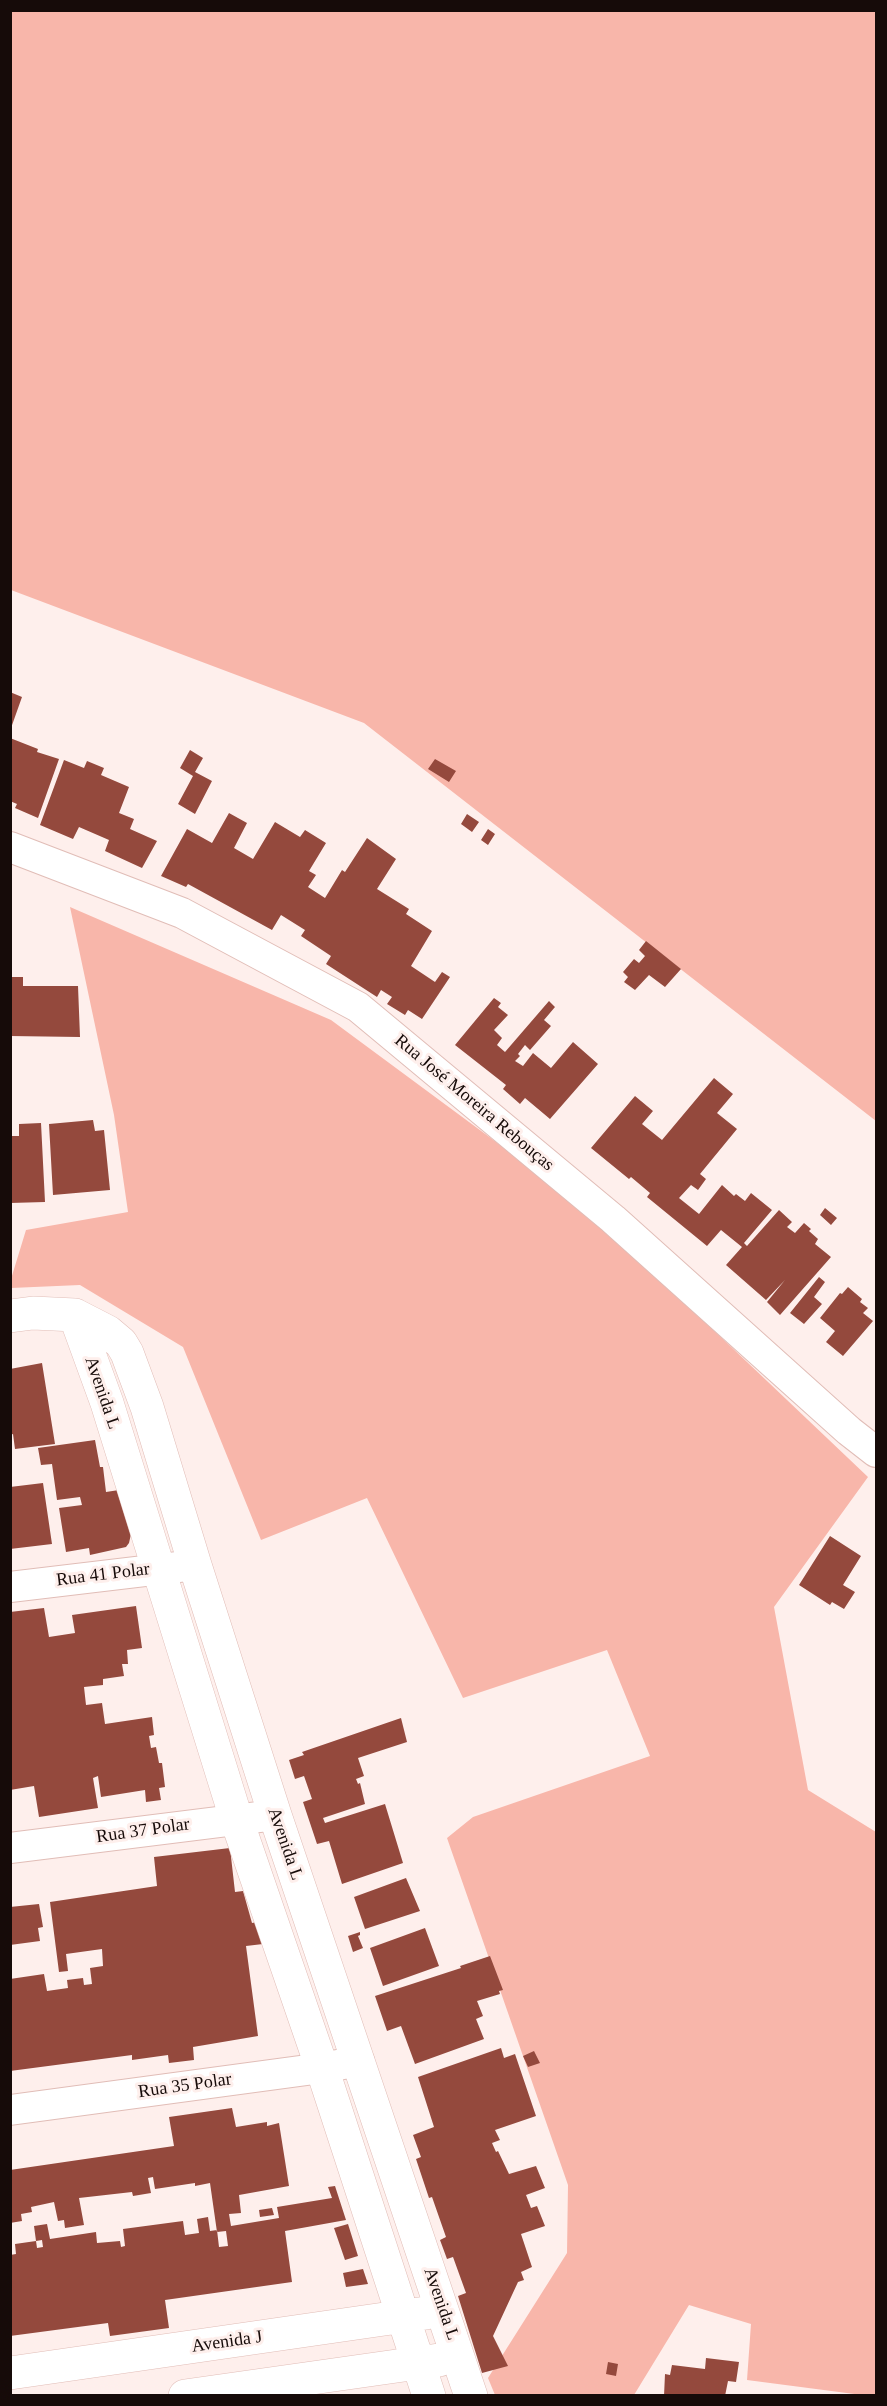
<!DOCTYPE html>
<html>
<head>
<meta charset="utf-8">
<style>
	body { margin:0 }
	#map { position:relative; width:887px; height:2406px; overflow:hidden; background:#feefec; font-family:"Times New Roman",serif }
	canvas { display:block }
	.frame { position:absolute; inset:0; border:12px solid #160b09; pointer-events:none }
</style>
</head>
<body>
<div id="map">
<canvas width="887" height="2406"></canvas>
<div class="frame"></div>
</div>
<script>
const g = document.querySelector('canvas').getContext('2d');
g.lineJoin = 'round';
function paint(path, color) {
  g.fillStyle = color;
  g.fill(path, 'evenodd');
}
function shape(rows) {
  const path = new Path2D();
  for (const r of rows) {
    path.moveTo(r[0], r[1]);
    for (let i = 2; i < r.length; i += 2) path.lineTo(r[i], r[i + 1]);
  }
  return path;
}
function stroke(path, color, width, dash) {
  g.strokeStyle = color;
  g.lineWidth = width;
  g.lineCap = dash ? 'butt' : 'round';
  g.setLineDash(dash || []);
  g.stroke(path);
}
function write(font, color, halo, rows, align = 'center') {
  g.font = font + ' "Times New Roman",serif';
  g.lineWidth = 6;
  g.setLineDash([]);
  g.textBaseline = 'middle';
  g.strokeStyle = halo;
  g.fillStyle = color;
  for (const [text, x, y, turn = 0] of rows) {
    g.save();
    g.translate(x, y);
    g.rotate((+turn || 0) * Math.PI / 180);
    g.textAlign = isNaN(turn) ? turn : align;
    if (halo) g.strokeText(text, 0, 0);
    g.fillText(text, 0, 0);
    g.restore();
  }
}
paint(shape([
	[10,11,876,11,876,1121,364,723,11,590],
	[70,907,331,1020,584,1207,868,1477,774,1607,808,1790,876,1832,876,2395,862,2395,747,2380,751,2324,689,2305,634,2395,495,2395,488,2378,567,2253,568,2185,447,1838,473,1817,650,1756,607,1650,463,1698,367,1498,261,1540,183,1347,80,1285,11,1288,11,1279,26,1230,128,1212,114,1115]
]), '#f8b6aa');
paint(shape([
	[10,692,22,697,11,728,10,728],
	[10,738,38,749,37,752,59,759,38,818,15,808,17,804,10,801],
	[190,750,203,758,195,772,212,781,195,814,178,804,193,776,180,768],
	[435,759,456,771,449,782,428,769],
	[64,760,84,768,87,761,104,768,101,775,129,787,119,813,134,819,130,829,157,841,142,868,105,851,109,840,79,827,73,839,40,825],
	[229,813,247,823,234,848,253,859,275,822,300,837,305,830,326,843,309,871,316,875,308,887,325,898,342,870,345,872,367,838,396,859,377,889,409,909,406,914,432,931,411,966,435,982,442,972,450,977,422,1019,408,1010,405,1015,387,1004,392,997,381,990,377,997,326,964,331,956,301,936,305,930,281,915,272,930,188,884,186,887,161,876,187,829,212,843],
	[467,814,479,822,472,832,461,824],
	[488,829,495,834,488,845,481,840],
	[646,941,681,969,665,987,649,975,635,990,624,982,628,977,623,972,634,959,639,963,645,956,639,950],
	[10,977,23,977,23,986,78,986,80,1037,10,1036],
	[494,998,501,1003,498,1007,508,1015,494,1030,502,1038,497,1045,505,1052,549,1001,555,1007,544,1020,551,1026,530,1050,525,1045,518,1054,520,1056,515,1061,523,1066,533,1053,551,1068,573,1042,598,1064,550,1119,525,1098,520,1104,503,1089,506,1085,455,1045],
	[714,1078,733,1094,717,1113,737,1129,700,1174,706,1179,698,1190,691,1185,679,1198,699,1214,722,1185,734,1196,736,1194,745,1201,751,1193,772,1210,744,1243,747,1246,779,1210,792,1222,787,1227,795,1233,804,1223,811,1229,809,1231,818,1239,815,1244,831,1257,780,1315,767,1302,785,1280,766,1300,726,1265,742,1247,721,1230,707,1246,647,1197,650,1193,631,1177,629,1179,591,1148,635,1096,653,1111,642,1124,662,1140],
	[93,1120,95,1131,104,1130,110,1190,53,1195,49,1124],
	[41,1123,45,1202,10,1203,10,1136,19,1136,19,1124],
	[825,1208,837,1218,831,1225,820,1215],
	[819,1277,825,1282,814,1297,822,1304,804,1324,790,1313],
	[848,1287,862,1299,860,1302,868,1308,863,1313,873,1321,843,1356,826,1342,835,1331,820,1318,840,1293,842,1294],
	[42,1363,55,1444,15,1449,13,1434,10,1435,10,1369],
	[95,1440,100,1467,103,1467,106,1492,119,1490,131,1534,129,1543,126,1547,90,1555,89,1548,66,1552,59,1508,82,1505,80,1497,57,1500,52,1464,41,1465,38,1448],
	[43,1483,52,1544,10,1549,10,1487],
	[830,1536,861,1556,843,1585,855,1592,844,1609,832,1602,830,1605,799,1585],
	[136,1606,142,1648,127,1650,128,1664,122,1664,124,1676,103,1679,103,1685,84,1687,86,1705,102,1703,105,1724,152,1717,154,1735,149,1736,151,1748,156,1747,159,1763,162,1763,165,1787,159,1788,161,1800,146,1802,145,1790,101,1797,98,1776,93,1778,98,1808,39,1817,34,1786,10,1790,10,1612,44,1608,49,1637,75,1633,72,1615],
	[401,1718,407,1742,358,1758,364,1776,356,1779,358,1784,360,1783,365,1804,323,1818,325,1823,385,1804,403,1863,342,1884,329,1841,317,1844,303,1802,312,1799,304,1776,295,1779,289,1760,304,1755,302,1752],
	[230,1848,235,1892,243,1891,252,1923,257,1922,263,1944,246,1946,258,2036,193,2047,194,2060,169,2063,168,2055,132,2060,132,2055,10,2071,10,1979,44,1974,47,1991,68,1988,67,1980,83,1978,84,1985,92,1984,90,1968,103,1966,102,1949,66,1954,68,1971,59,1972,50,1902,157,1886,154,1857],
	[406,1878,420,1911,365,1929,354,1897],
	[39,1904,43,1927,38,1928,40,1941,10,1945,10,1907],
	[425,1928,439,1966,383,1986,370,1948],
	[360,1932,360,1935,358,1936,363,1948,353,1952,348,1936],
	[490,1956,503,1990,499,1991,500,1994,477,2001,483,2016,476,2019,484,2039,415,2064,401,2026,387,2031,375,1996,461,1968,460,1966],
	[501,2048,504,2058,515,2054,536,2116,495,2130,500,2140,492,2143,496,2152,498,2151,509,2174,536,2166,545,2188,526,2195,531,2208,537,2206,545,2226,521,2234,532,2267,521,2272,524,2280,518,2282,493,2336,508,2366,482,2373,458,2296,466,2293,453,2257,447,2259,440,2240,446,2237,432,2197,429,2198,416,2159,421,2157,413,2135,434,2127,418,2077],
	[534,2051,540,2063,528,2067,523,2056],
	[232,2108,236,2127,267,2122,267,2126,279,2123,289,2186,239,2195,241,2213,229,2214,231,2226,279,2218,277,2207,332,2198,328,2187,335,2186,346,2220,285,2231,292,2282,165,2300,169,2328,110,2336,108,2323,10,2336,10,2255,16,2254,15,2244,36,2241,37,2248,43,2247,42,2240,36,2241,34,2226,47,2224,50,2239,96,2232,97,2243,120,2241,121,2247,125,2246,123,2229,183,2221,185,2235,199,2233,197,2219,208,2217,210,2231,217,2230,219,2247,228,2246,226,2231,217,2232,210,2183,195,2186,195,2183,155,2189,153,2177,148,2178,151,2193,133,2196,132,2192,79,2198,84,2225,65,2228,64,2220,58,2221,54,2202,31,2207,32,2212,21,2214,22,2221,10,2223,10,2170,174,2146,169,2117],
	[272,2208,274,2215,260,2217,259,2210],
	[348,2224,358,2256,345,2260,334,2228],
	[363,2269,368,2284,346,2287,343,2273],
	[706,2358,739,2362,736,2382,728,2381,725,2396,664,2396,665,2374,670,2375,672,2365,705,2369],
	[608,2362,618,2364,616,2376,606,2374]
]), '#94493d');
const minor = shape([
	[10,847,182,913,358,1007,613,1219,849,1431,876,1452],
	[10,1587,195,1565],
	[10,1848,275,1815],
	[10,2110,322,2068,359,2061]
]);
const tertiary = shape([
	[75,1315,107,1403,236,1818,322,2068,429,2396],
	[10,1316,33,1313,75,1315,108,1332,121,1343,127,1353,147,1407,195,1565,275,1815,471,2396],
	[10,2373,426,2313],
	[185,2396,439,2360]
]);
stroke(minor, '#e1bdb7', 32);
stroke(tertiary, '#e1bdb7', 34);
stroke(minor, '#fff', 30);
stroke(tertiary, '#fff', 33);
write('18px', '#160b09', '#feefec', [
	["Rua José Moreira Rebouças",474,1103,40],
	["Avenida L",102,1393,71],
	["Rua 41 Polar",103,1575,-7],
	["Rua 37 Polar",143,1831,-8],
	["Avenida L",285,1844,71],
	["Rua 35 Polar",185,2086,-8],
	["Avenida L",441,2304,71],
	["Avenida J",227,2342,-8]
]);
</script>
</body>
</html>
